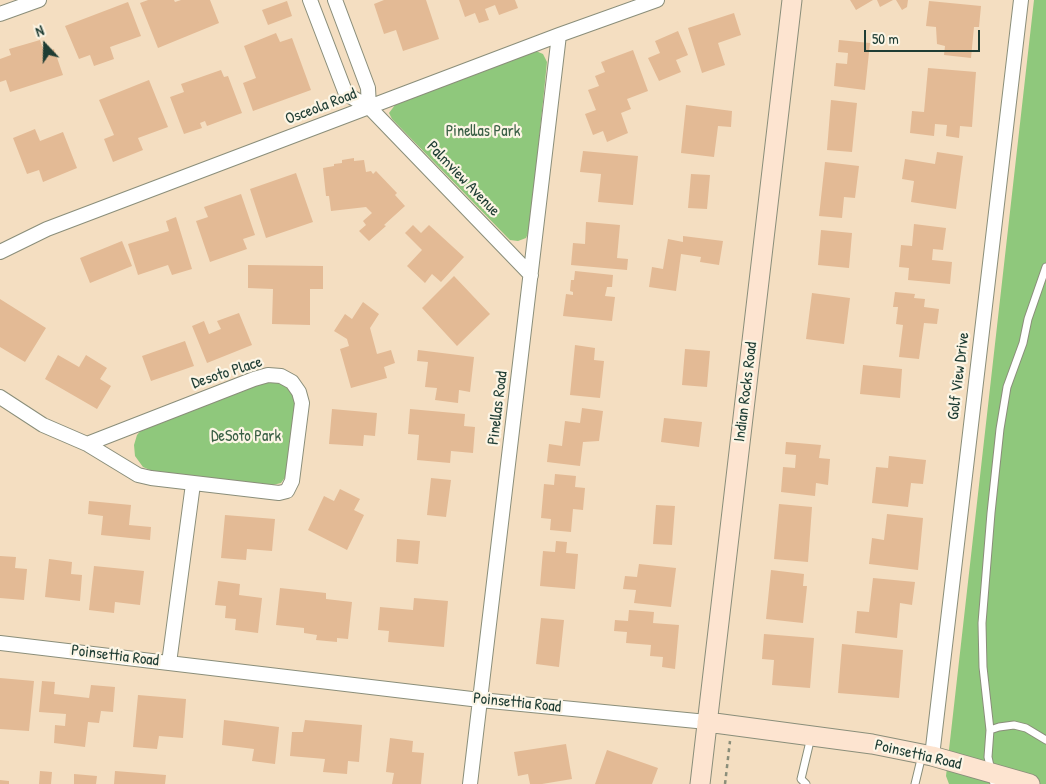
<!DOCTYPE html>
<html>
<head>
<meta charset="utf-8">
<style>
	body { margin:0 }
	#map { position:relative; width:1046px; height:784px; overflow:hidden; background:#f4dec1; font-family:"Patrick Hand",sans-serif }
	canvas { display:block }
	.north { position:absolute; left:20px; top:20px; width:50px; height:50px; -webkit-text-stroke:4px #fcf5e5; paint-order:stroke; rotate:339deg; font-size:14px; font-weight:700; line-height:20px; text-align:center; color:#1f3d34 }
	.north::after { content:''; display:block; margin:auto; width:18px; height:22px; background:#1f3d34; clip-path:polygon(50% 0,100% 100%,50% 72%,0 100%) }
	.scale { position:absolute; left:864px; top:30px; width:116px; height:22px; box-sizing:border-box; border:2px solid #1f3d34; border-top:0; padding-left:6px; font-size:15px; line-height:18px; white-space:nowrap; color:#1f3d34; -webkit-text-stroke:4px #fcf5e5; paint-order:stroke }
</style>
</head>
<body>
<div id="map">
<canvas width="1046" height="784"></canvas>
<div class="north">N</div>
<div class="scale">50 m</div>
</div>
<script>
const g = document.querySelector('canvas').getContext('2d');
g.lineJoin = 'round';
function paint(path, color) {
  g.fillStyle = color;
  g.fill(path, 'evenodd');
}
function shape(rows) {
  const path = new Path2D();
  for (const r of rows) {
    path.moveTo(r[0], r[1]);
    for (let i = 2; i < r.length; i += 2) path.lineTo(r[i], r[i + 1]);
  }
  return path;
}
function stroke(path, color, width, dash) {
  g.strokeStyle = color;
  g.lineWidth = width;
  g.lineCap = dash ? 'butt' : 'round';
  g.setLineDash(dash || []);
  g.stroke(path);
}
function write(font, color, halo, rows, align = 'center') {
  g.font = font + ' "Patrick Hand",sans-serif';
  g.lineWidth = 4.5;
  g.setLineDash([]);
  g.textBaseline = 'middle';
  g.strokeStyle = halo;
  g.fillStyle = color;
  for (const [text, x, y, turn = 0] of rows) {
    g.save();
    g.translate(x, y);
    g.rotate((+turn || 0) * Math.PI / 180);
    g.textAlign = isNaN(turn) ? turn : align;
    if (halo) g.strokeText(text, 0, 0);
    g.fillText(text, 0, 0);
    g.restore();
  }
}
paint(shape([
	[1034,0,1046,0,1046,784,949,784,946,776],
	[536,51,543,54,547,62,530,229,526,238,518,241,510,240,505,235,392,119,389,113,395,105],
	[269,381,277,381,291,388,296,405,286,476,281,483,273,485,157,473,143,467,135,456,134,445,137,435,143,428]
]), '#8fc87c');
paint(shape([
	[148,0,174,0,175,2,181,0,210,0,219,23,158,48,140,3],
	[384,0,426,0,439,39,403,51,396,30,384,34,374,4],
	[459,0,515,0,518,8,499,15,495,5,485,9,489,20,479,23,475,13,465,17],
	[850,0,873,0,856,10],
	[877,0,893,0,880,7],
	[896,0,908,0,907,7,902,10],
	[287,1,292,16,268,25,262,10],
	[929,1,981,6,979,27,974,27,971,58,944,55,945,46,937,44,936,27,926,26],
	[128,2,141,36,110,47,114,59,94,66,90,55,79,59,65,26],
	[734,13,741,35,718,43,725,65,702,73,688,28],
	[678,31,688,55,676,60,681,72,659,81,648,58,660,53,655,41],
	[276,33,280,42,292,38,311,90,253,111,243,83,256,78,244,46],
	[40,40,44,52,54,49,63,75,10,92,6,80,0,82,0,59,11,55,9,49],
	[839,40,870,43,865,90,834,86,836,63,847,64,848,53,838,52],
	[633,50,648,91,627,99,631,109,621,113,628,133,607,142,603,131,593,135,585,114,596,110,588,90,599,86,595,76,605,72,601,62],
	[928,68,976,72,972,127,960,126,959,138,946,136,947,125,935,124,934,136,910,133,912,111,924,112],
	[221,70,224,77,228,76,242,113,207,126,205,121,200,123,202,128,184,134,170,97,184,92,181,84],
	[149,80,168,127,138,138,143,150,113,162,104,139,114,135,99,100],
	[831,100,857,103,852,152,827,150],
	[686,105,732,111,731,127,718,126,714,157,681,153],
	[35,129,40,141,63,132,77,168,43,182,39,170,27,174,13,138],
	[583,151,638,156,633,205,598,202,601,174,580,172],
	[937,152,963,156,956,209,911,202,914,181,902,179,905,159,935,164],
	[354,158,354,161,364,160,366,172,371,171,373,174,376,171,397,193,395,195,405,206,384,225,386,226,369,241,359,231,366,225,363,221,372,213,366,207,331,211,329,196,326,196,323,168,334,166,334,164,342,163,342,160],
	[825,162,859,166,855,198,844,197,842,218,819,216],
	[296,173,313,222,266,238,250,189],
	[691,174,710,175,707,209,688,208],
	[241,194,255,235,243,239,247,249,210,262,196,221,208,217,204,207],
	[176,217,192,269,172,275,168,265,138,275,128,244,169,231,166,221],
	[586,222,620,225,617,258,628,259,627,270,571,265,573,243,585,244],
	[914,224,946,228,943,250,933,249,932,260,952,262,950,284,908,280,909,268,899,267,901,245,912,246],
	[413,225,421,233,429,225,464,257,441,282,432,274,425,283,407,266,422,250,405,233],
	[821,230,852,233,849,268,818,265],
	[683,236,723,241,719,265,700,262,701,257,681,254,676,291,649,287,652,267,663,269,668,239,683,242],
	[122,241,132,266,90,283,80,258],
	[248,265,323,266,323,289,310,289,310,325,272,324,273,289,248,288],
	[575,271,613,275,612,287,607,287,605,296,615,297,612,321,563,316,566,294,573,295,573,292,570,291,571,280,574,280],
	[454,276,490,314,457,346,422,308],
	[895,292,915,294,914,298,925,299,924,307,939,309,937,324,924,323,919,359,899,357,903,325,896,324,898,307,893,307],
	[812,293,850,298,844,344,806,339],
	[0,299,46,328,25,362,0,347],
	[363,302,379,314,370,328,377,354,391,350,395,363,384,367,387,378,351,388,340,349,349,346,347,339,334,331,345,314,352,319],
	[239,313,252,345,207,363,192,326,204,321,209,334,221,329,217,321],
	[185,341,194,366,151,381,142,356],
	[575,345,595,348,594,360,604,361,600,398,570,395],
	[685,349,710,351,707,387,682,385],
	[418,350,474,357,470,392,459,390,458,403,435,400,437,388,425,387,428,362,417,361],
	[58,355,79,367,86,355,107,368,100,379,111,386,97,409,45,379],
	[863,365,902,369,900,398,860,394],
	[582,408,603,411,599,441,583,442,580,466,547,462,549,444,562,446,565,421,580,423],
	[332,409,377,413,375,436,364,435,363,446,329,444],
	[410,409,465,414,464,426,475,427,473,453,451,451,450,463,417,460,419,435,408,434],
	[664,418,702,422,699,447,661,442],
	[786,442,821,445,819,458,830,459,828,485,816,483,815,496,781,492,783,467,795,468,796,455,785,454],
	[889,456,926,460,923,484,911,483,908,507,872,503,876,467,888,468],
	[555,474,576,476,575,487,585,488,583,510,573,509,571,532,550,530,551,519,541,518,544,484,554,485],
	[431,478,451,480,446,517,427,515],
	[340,489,360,499,354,510,364,515,347,550,308,530,324,496,334,501],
	[89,501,131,505,129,525,151,527,150,540,101,535,103,516,88,514],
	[779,504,812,507,808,562,774,559],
	[656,505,675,506,672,545,653,544],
	[887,514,923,518,918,570,869,564,872,538,884,540],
	[225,515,275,519,272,551,247,549,246,560,221,558],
	[397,539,420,541,418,564,396,562],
	[556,541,567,542,566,553,578,554,575,589,540,586,543,551,555,552],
	[0,556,16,557,15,568,27,569,24,600,0,598],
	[49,559,72,562,71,574,82,575,80,601,45,597],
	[639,564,676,568,671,607,634,603,636,590,623,589,625,576,637,577],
	[94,566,144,571,140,605,115,602,114,613,89,610],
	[771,570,804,574,803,586,807,586,803,623,766,619],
	[873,578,915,582,912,605,900,603,897,638,855,633,857,611,869,612],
	[218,581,240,584,239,595,262,598,258,633,235,630,236,619,225,618,226,606,215,605],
	[280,588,326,593,326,599,352,602,348,639,337,638,337,642,316,640,317,635,304,633,304,628,276,625],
	[414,598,448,601,444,647,388,642,389,631,378,630,380,607,413,610],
	[629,610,654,612,653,623,679,625,675,669,662,667,663,657,650,656,651,645,626,643,627,632,614,631,615,620,628,621],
	[541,618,564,620,559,667,536,664],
	[764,634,814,638,810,688,772,685,774,660,762,659],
	[842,644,903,650,899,698,838,693],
	[0,678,34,681,29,731,0,729],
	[42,681,55,682,54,694,89,698,91,685,115,687,113,712,101,711,99,723,88,722,85,747,54,743,55,725,65,726,66,714,39,712],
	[138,695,186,699,183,738,159,736,157,749,133,747],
	[224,720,279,727,275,764,252,761,254,749,222,745],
	[305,720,362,725,359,762,348,761,347,774,323,772,325,759,290,756,292,732,303,732],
	[390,738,413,741,412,752,424,753,421,784,392,784,394,773,386,772],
	[566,744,572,779,542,784,530,784,528,774,518,776,514,752],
	[607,750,658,768,652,784,595,784],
	[40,771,52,772,51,784,39,784],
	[115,771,166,775,165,784,114,784],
	[74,774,97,776,96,784,74,784],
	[0,780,9,781,9,784,0,784]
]), '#e3ba95');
const lane = shape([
	[990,730,999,727,1014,725,1026,728,1046,740],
	[806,784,801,779,811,737],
	[915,784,922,755],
	[994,784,988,757,990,730,983,667,982,623,991,513,1000,429,1007,387,1023,343,1028,319,1046,267]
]);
const street = shape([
	[310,0,346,94,369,107,531,275],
	[335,0,368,88,369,107],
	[0,14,39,0],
	[0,252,47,229,559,35,657,0],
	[0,397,43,425,87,444,138,475,151,478,279,493,287,491,292,481,302,403,299,392,292,382,281,376,268,375,254,379,87,444],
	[0,643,480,700,707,722],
	[169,663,193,484],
	[932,756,1021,0],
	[470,784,559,35]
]);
const secondary = shape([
	[707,722,872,744,932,756,1030,784],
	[700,784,792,0]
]);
stroke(lane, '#8a8e7a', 9);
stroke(street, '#8a8e7a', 16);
stroke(secondary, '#8a8e7a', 21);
stroke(shape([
	[725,784,730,741]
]), '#8a8e7a', 2.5, [4, 4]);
stroke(lane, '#fff', 7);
stroke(street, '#fff', 14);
stroke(secondary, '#fde4d0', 19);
write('16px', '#1f3d34', '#fcf5e5', [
	["Osceola Road",321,107,-21],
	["Palmview Avenue",463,179,46],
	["Desoto Place",227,373,-18],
	["Golf View Drive",959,376,-83],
	["Indian Rocks Road",746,392,-83],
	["Pinellas Road",498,408,-83],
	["Poinsettia Road",115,656,7],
	["Poinsettia Road",517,703,6],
	["Poinsettia Road",918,755,13]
]);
write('16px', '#3b6046', '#fcf5e5', [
	["Pinellas Park",483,132],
	["DeSoto Park",246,437]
]);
</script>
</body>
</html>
